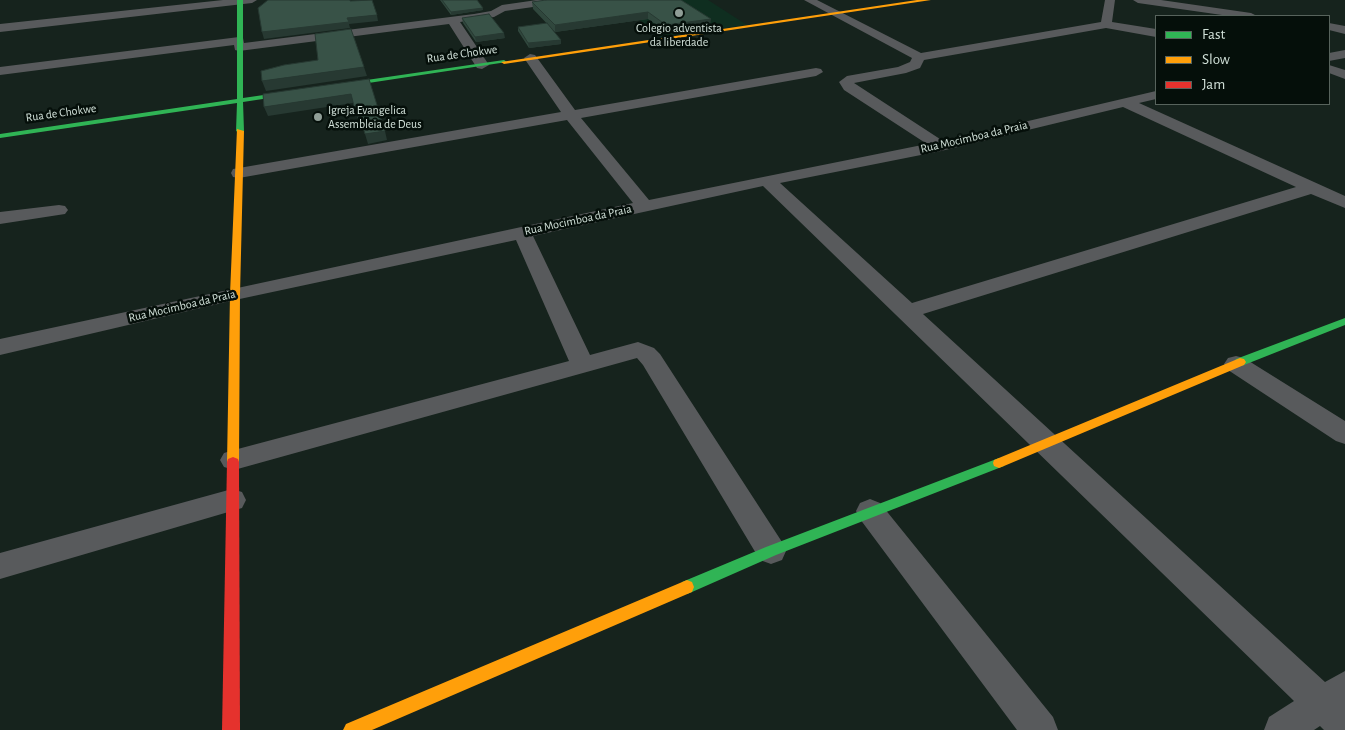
<!DOCTYPE html>
<html>
<head>
<meta charset="utf-8">
<style>
	body { margin:0 }
	#map { position:relative; width:1345px; height:730px; overflow:hidden; background:#16231d; font-family:"Alegreya Sans",sans-serif }
	canvas { display:block }
	.legend { position:absolute; left:1155px; top:15px; width:175px; height:90px; box-sizing:border-box; background:#050f0a; border:1px solid #57635c; margin:0; padding:6px 9px; list-style:none; font-size:15px; color:#d1e0d8 }
	.legend li { display:flex; align-items:center; gap:10px; height:25px }
	.legend b { width:25px; border:1px solid #57635c }
</style>
</head>
<body>
<div id="map">
<canvas width="1345" height="730"></canvas>
<ul class="legend">
<li><b style="height:6px;background:#30b455"></b>Fast</li>
<li><b style="height:6px;background:#ff9f0a"></b>Slow</li>
<li><b style="height:6px;background:#e5322d"></b>Jam</li>
</ul>
</div>
<script>
const g = document.querySelector('canvas').getContext('2d');
g.lineJoin = 'round';
function paint(path, color) {
  g.fillStyle = color;
  g.fill(path, 'evenodd');
}
function shape(rows) {
  const path = new Path2D();
  for (const r of rows) {
    path.moveTo(r[0], r[1]);
    for (let i = 2; i < r.length; i += 2) path.lineTo(r[i], r[i + 1]);
  }
  return path;
}
function stroke(path, color, width, dash) {
  g.strokeStyle = color;
  g.lineWidth = width;
  g.lineCap = dash ? 'butt' : 'round';
  g.setLineDash(dash || []);
  g.stroke(path);
}
function write(font, color, halo, rows, align = 'center') {
  g.font = font + ' "Alegreya Sans",sans-serif';
  g.lineWidth = 5;
  g.setLineDash([]);
  g.textBaseline = 'middle';
  g.strokeStyle = halo;
  g.fillStyle = color;
  for (const [text, x, y, turn = 0] of rows) {
    g.save();
    g.translate(x, y);
    g.rotate((+turn || 0) * Math.PI / 180);
    g.textAlign = isNaN(turn) ? turn : align;
    if (halo) g.strokeText(text, 0, 0);
    g.fillText(text, 0, 0);
    g.restore();
  }
}
paint(shape([
	[615,0,708,0,747,25,660,37]
]), '#0f2e20');
paint(shape([
	[223,0,257,0,252,3,0,32,0,24,223,0],
	[537,0,566,0,561,3,505,11,494,17,460,22,489,65,482,69,477,68,449,24,239,51,235,50,234,45,0,75,0,67,239,37,243,38,244,43,474,14,491,11,502,5,537,0],
	[804,0,817,0,921,53,1101,22,1105,0,1115,0,1112,22,1156,29,1156,37,1106,28,924,60,920,68,906,73,854,83,943,141,1156,91,1156,99,1139,103,1345,196,1345,208,1311,194,923,314,1325,682,1345,671,1345,730,1324,730,1320,726,1314,730,1264,730,1269,717,1294,701,763,186,533,236,590,355,638,342,654,348,660,354,782,542,786,551,782,560,771,564,760,560,643,365,637,358,234,470,224,467,220,460,224,453,234,450,569,361,516,240,235,300,0,355,0,339,633,203,567,120,239,178,233,177,231,173,233,169,239,168,561,112,524,58,530,54,535,55,575,110,816,68,821,69,823,72,816,76,581,118,649,200,927,144,844,90,839,82,847,76,898,67,910,62,912,58,804,0],
	[1123,107,1296,187,912,303,780,183,941,151,1123,107],
	[1133,0,1161,0,1251,13,1257,16,1229,16,1138,3,1133,0],
	[1329,23,1345,26,1345,34,1329,30,1329,23],
	[1345,50,1345,58,1329,61,1329,53,1345,50],
	[1329,65,1345,70,1345,79,1329,73,1329,65],
	[59,205,65,206,68,210,65,214,0,224,0,212,59,205],
	[1236,356,1244,358,1345,421,1345,444,1336,441,1228,370,1224,364,1228,358,1236,356],
	[232,489,242,492,246,500,242,508,0,579,0,553,232,489],
	[870,499,880,503,1053,717,1058,730,1017,730,860,519,856,511,860,503,870,499]
]), '#585a5c');
paint(shape([
	[237,0,243,0,243,98,504,60,507,62,243,102,244,131,240,133,236,131,237,103,0,138,0,134,237,99,237,0],
	[1345,318,1345,325,1244,365,1240,366,1234,362,1236,359,1345,318],
	[999,458,1004,460,1005,463,1004,466,776,555,692,592,687,594,682,592,680,587,682,582,766,547,999,458]
]), '#30b455');
paint(shape([
	[917,0,931,0,504,64,501,62,917,0],
	[237,129,244,131,240,294,239,462,238,465,233,467,228,465,227,462,230,294,237,129],
	[1240,358,1244,359,1246,362,1244,365,1004,466,999,468,994,466,993,463,994,460,1240,358],
	[687,580,692,582,694,587,692,592,372,730,343,730,346,724,687,580]
]), '#ff9f0a');
paint(shape([
	[233,457,238,459,239,462,240,730,222,730,227,462,228,459,233,457]
]), '#e5322d');
paint(shape([
	[440,0,477,0,483,10,451,15],
	[682,1,710,26,666,32,648,19,555,32,533,9,532,2],
	[462,18,505,38,476,42,463,23],
	[518,27,561,44,529,48,518,31]
]), '#30473d');
paint(shape([
	[483,8,483,10,451,15,451,12],
	[648,12,648,19,555,32,555,25],
	[377,15,378,21,349,24,350,28,264,39,262,32,347,18],
	[711,19,710,26,666,32,666,25],
	[504,33,505,38,476,42,475,37],
	[561,40,561,44,529,48,528,43],
	[364,67,367,76,266,91,262,81],
	[351,94,353,103,268,116,264,107],
	[359,113,362,123,359,123,356,114],
	[385,131,387,140,368,144,365,134]
]), '#273932');
const building = shape([
	[268,0,350,0,350,1,372,0,377,15,347,18,349,22,262,32,258,8,268,0],
	[442,0,477,0,483,8,451,12,442,0],
	[546,0,681,0,711,19,666,25,648,12,555,25,532,2,546,0],
	[489,14,504,33,475,37,462,18,489,14],
	[547,23,561,40,528,43,518,27,547,23],
	[351,29,364,67,262,81,261,71,284,65,318,60,315,34,351,29],
	[369,79,385,131,365,134,359,113,356,114,351,94,264,107,263,94,369,79]
]);
paint(building, '#385247');
stroke(building, '#273932', 1);
for (const [x, y, r, color] of [
	[679,13,5,"#909e97"],
	[318,117,5,"#909e97"]
]) {
  const dot = new Path2D();
  dot.arc(x, y, r, 0, 2 * Math.PI);
  g.fillStyle = color;
  g.fill(dot);
  stroke(dot, '#050f0a', 2);
}
write('12px', '#d1e0d8', '#050f0a', [
	["Colegio adventista",679,28],
	["da liberdade",679,42],
	["Igreja Evangelica",328,110,"left"],
	["Assembleia de Deus",328,124,"left"]
]);
write('12px', '#d1e0d8', '#050f0a', [
	["Rua de Chokwe",462,54,-8],
	["Rua de Chokwe",61,113,-8],
	["Rua Mocimboa da Praia",974,137,-13],
	["Rua Mocimboa da Praia",578,220,-12],
	["Rua Mocimboa da Praia",182,306,-13]
]);
</script>
</body>
</html>
